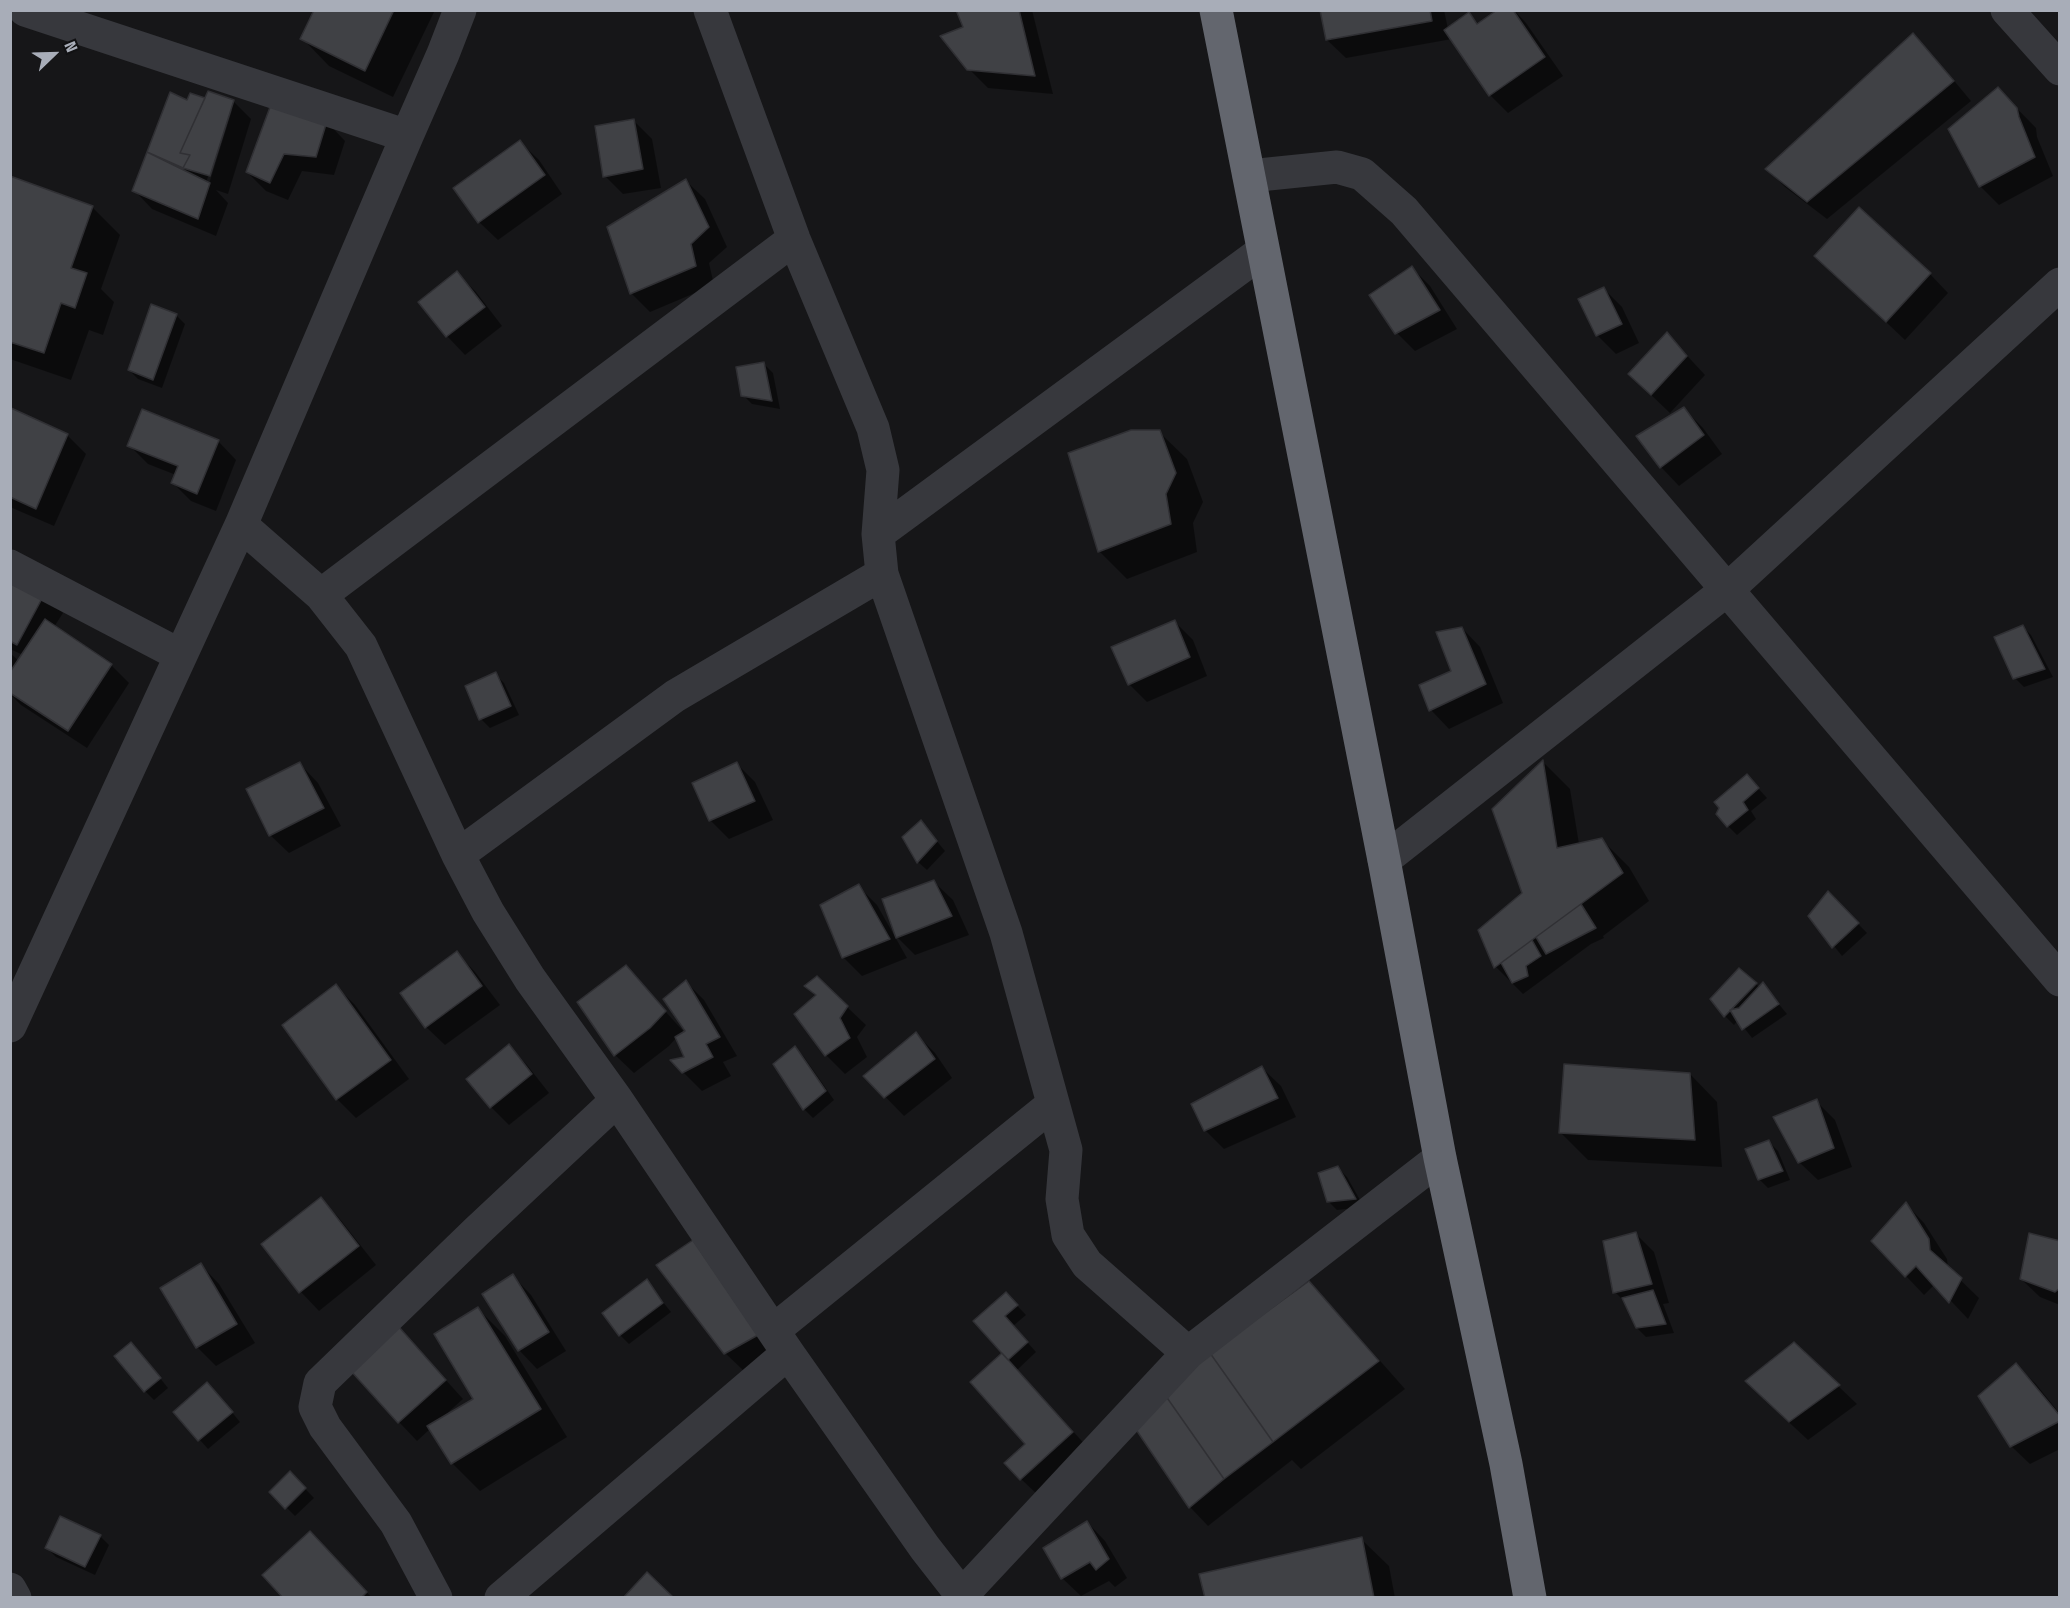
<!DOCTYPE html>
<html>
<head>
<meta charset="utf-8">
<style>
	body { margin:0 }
	#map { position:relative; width:2070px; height:1608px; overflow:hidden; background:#161618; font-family:"Fira Sans Condensed",sans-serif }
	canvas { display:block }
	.frame { position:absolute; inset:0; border:12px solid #a8adb8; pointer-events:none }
	.north { position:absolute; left:24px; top:24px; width:60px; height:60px; -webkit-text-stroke:4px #111113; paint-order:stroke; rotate:67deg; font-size:16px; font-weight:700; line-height:24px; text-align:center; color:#a8adb8 }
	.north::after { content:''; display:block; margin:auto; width:21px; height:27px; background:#a8adb8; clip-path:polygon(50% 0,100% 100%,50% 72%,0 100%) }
</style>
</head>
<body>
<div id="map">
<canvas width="2070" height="1608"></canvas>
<div class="frame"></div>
<div class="north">N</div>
</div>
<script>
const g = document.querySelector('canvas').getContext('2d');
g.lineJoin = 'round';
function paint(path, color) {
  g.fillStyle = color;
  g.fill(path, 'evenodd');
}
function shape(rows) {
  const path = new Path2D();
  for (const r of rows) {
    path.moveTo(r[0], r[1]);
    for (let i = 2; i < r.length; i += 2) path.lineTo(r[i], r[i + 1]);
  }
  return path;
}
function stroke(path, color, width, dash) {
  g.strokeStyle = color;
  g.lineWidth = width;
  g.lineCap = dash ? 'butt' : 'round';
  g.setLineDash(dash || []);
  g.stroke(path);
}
paint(shape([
	[316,10,435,10,393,97,329,66,302,38],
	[958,10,1032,10,1053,94,988,88,969,69,965,27],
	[1322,10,1444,10,1448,29,1469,14,1479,24,1499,10,1514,10,1526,23,1563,76,1508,113,1490,95,1452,39,1346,58,1327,40],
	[1913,35,1931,53,1971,101,1827,219,1785,187,1767,169],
	[1998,89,2036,128,2037,137,2053,176,1999,205,1980,186],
	[171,94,188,102,233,101,251,119,228,194,216,190,228,203,216,236,152,209,134,190],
	[229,110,232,110,209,184,206,183],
	[633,120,652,139,661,188,623,194,605,176],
	[327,122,345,141,334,175,302,171,288,200,266,191,247,172],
	[520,142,539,160,562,194,498,240,479,222],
	[10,178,92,207,120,235,101,289,114,302,103,335,89,330,71,380,10,359],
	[686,181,705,199,727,247,709,263,714,285,650,312,632,294,609,227],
	[1816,256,1930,274,1948,293,1905,340],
	[1412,268,1430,286,1457,329,1415,351,1397,333],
	[457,273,476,292,502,326,465,355,447,336],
	[1604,289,1622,307,1639,343,1616,354,1598,336,1580,300],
	[176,315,185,324,162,388,138,379,129,370],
	[1667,334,1705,375,1670,413,1649,393],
	[764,364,773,373,780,409,752,404,743,395],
	[1684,409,1703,428,1722,454,1679,486,1661,467],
	[12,410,67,435,86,454,54,526,10,507],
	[1159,432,1187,459,1203,502,1193,523,1197,552,1127,579,1099,551],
	[218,441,236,460,216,511,191,501,173,483,176,475,148,464,129,445],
	[10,576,44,594,63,613,54,627,111,665,129,683,87,748,21,705,10,694,10,653,19,661,23,655,10,649],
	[1175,622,1193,640,1207,676,1147,702,1129,684],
	[2022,626,2031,635,2053,677,2024,687,2015,678],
	[1462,628,1480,647,1503,703,1449,729,1431,710,1453,671],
	[495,674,504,683,519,715,490,728,481,719],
	[1543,762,1570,789,1579,844,1601,839,1629,867,1649,901,1603,936,1604,938,1591,944,1523,994,1496,967,1480,931,1523,893,1494,810],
	[300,764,318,783,341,826,289,853,270,835],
	[737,764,755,782,773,820,729,839,710,820],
	[1747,776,1767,798,1751,811,1756,819,1737,835,1728,826],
	[921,822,945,851,927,870,918,862,904,837],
	[934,882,953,900,969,935,915,955,897,937],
	[858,886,877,905,907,958,862,976,843,957],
	[1828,893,1867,933,1842,956,1810,916],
	[457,953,475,972,500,1005,445,1045,426,1027],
	[625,967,685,1033,686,982,704,1000,737,1056,723,1062,731,1076,702,1091,683,1072,686,1058,677,1037,669,1046,634,1073,615,1055],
	[1756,984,1760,988,1763,985,1787,1014,1752,1038,1738,1020,1734,1025,1725,1016],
	[336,986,355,1005,409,1079,356,1118,337,1099,284,1025],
	[806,986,847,1007,866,1025,857,1037,867,1057,845,1074,826,1055,796,1014,816,996],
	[916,1034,935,1053,952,1078,904,1116,865,1076],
	[508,1046,527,1065,549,1093,509,1125,491,1107],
	[795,1048,804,1057,834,1100,813,1118,804,1109],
	[1262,1068,1281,1086,1296,1117,1224,1149,1205,1130],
	[1690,1074,1717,1102,1722,1167,1588,1160,1560,1132],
	[1816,1101,1835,1120,1852,1167,1818,1180,1799,1162],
	[1769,1142,1778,1151,1790,1180,1768,1188,1759,1179],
	[1338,1168,1347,1177,1364,1207,1337,1210,1328,1201],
	[321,1199,339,1218,376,1265,319,1311,301,1292,263,1244],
	[1906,1204,1924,1223,1947,1259,1948,1268,1979,1298,1968,1319,1935,1284,1924,1295,1873,1241],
	[1636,1234,1654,1252,1669,1303,1663,1304,1674,1333,1646,1337,1637,1328,1627,1304,1615,1292],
	[693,1242,775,1354,744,1371,725,1353],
	[2060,1243,2060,1305,2040,1297,2021,1279],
	[201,1265,219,1284,255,1343,216,1366,197,1347],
	[513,1276,531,1295,566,1351,537,1369,519,1350],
	[646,1281,671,1312,629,1344,620,1335],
	[1309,1283,1336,1311,1405,1389,1301,1469,1292,1460,1208,1526,1190,1507],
	[1006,1294,1026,1315,1013,1326,1036,1352,1017,1370,1091,1451,1040,1497,1021,1479,1027,1444,1004,1354,975,1321],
	[478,1309,505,1336,567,1437,480,1491,452,1463,430,1429,417,1441,399,1422,417,1348,463,1399,444,1416,475,1399],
	[1794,1344,1857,1404,1808,1440,1765,1400],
	[140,1353,168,1388,154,1400,145,1391],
	[2016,1365,2035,1383,2060,1414,2060,1449,2030,1464,2011,1446],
	[216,1393,240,1422,208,1449,175,1412],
	[290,1473,314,1498,295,1516,271,1492],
	[1087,1522,1105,1541,1127,1578,1115,1587,1109,1581,1081,1596,1062,1578],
	[100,1536,109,1545,95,1575,56,1557,47,1548],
	[1361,1539,1389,1566,1395,1598,1206,1598],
	[329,1551,372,1598,285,1598]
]), '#0007');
const building = shape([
	[314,10,394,10,365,71,300,39,314,10],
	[956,10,1019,10,1035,76,967,70,940,36,963,27,956,10],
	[1320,10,1430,10,1432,21,1326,40,1320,10],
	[1497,10,1513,10,1545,57,1489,96,1444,30,1469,12,1477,24,1497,10],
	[1913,33,1954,81,1807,202,1765,169,1913,33],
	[1998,87,2017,108,2019,117,2035,157,1979,187,1948,129,1998,87],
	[208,91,234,100,210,176,183,168,190,155,180,153,208,91],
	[170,92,187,100,190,93,205,98,180,153,190,155,183,168,147,152,170,92],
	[273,99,327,121,316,157,284,154,270,183,246,172,273,99],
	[634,119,643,169,603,177,595,126,634,119],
	[520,140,545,175,478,223,453,188,520,140],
	[147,152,210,183,198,219,132,191,147,152],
	[10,176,93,206,71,268,87,273,75,308,61,303,44,353,10,342,10,176],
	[686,179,709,227,691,244,696,266,630,294,607,227,686,179],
	[1859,207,1931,273,1886,322,1814,256,1859,207],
	[1412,266,1440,310,1395,334,1369,295,1412,266],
	[457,271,485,307,446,337,418,302,457,271],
	[1604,287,1622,324,1596,336,1578,299,1604,287],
	[151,304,177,314,153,380,128,370,151,304],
	[1667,332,1687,356,1651,395,1628,374,1667,332],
	[764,362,772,401,741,396,736,367,764,362],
	[1684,407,1704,435,1660,468,1636,436,1684,407],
	[11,408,68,434,36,509,10,497,11,408],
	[142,409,219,440,197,494,171,483,178,466,127,446,142,409],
	[1131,430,1160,430,1176,473,1166,494,1171,524,1098,552,1068,453,1131,430],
	[10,574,45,593,17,645,10,641,10,574],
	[45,619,112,664,68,731,10,693,10,672,45,619],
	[1175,620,1190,657,1128,685,1111,647,1175,620],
	[2023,625,2045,669,2013,679,1994,637,2023,625],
	[1462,627,1486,684,1429,711,1419,685,1451,671,1436,632,1462,627],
	[496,672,511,706,479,720,465,686,496,672],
	[1543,760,1557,848,1602,838,1623,873,1494,968,1478,930,1522,893,1492,809,1543,760],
	[300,762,324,808,269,836,246,789,300,762],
	[737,762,755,801,709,821,692,783,737,762],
	[1747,774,1759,788,1743,802,1748,810,1727,827,1716,814,1719,808,1714,802,1747,774],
	[921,820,937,841,917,863,902,837,921,820],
	[934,880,952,916,896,938,882,899,934,880],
	[859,884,890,939,842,958,820,905,859,884],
	[1828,891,1859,923,1832,948,1808,916,1828,891],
	[1581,904,1596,928,1546,954,1536,937,1581,904],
	[1532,940,1541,956,1526,966,1528,976,1512,983,1501,963,1532,940],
	[457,951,482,986,425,1028,400,993,457,951],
	[626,965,666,1011,650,1028,614,1056,577,1002,626,965],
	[1739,968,1757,983,1724,1017,1710,999,1739,968],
	[817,976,848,1006,840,1018,850,1038,825,1056,794,1014,816,995,804,986,817,976],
	[686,980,720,1037,706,1044,713,1057,682,1073,670,1060,684,1057,675,1037,685,1031,663,999,686,980],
	[1763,982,1779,1004,1742,1030,1730,1010,1739,1008,1763,982],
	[336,984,391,1060,336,1100,282,1025,336,984],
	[916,1032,935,1059,884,1098,863,1076,916,1032],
	[509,1044,532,1074,490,1108,466,1079,509,1044],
	[795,1046,826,1091,803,1110,773,1064,795,1046],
	[1564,1064,1690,1073,1695,1140,1559,1133,1564,1064],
	[1262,1066,1278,1098,1204,1131,1191,1104,1262,1066],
	[1817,1099,1834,1148,1798,1163,1773,1117,1817,1099],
	[1769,1140,1783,1171,1758,1180,1745,1149,1769,1140],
	[1338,1166,1356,1199,1327,1202,1318,1173,1338,1166],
	[321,1197,359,1246,299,1293,261,1244,321,1197],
	[1906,1202,1929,1239,1930,1250,1962,1278,1949,1303,1916,1266,1905,1277,1871,1241,1906,1202],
	[1636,1232,1652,1284,1613,1293,1603,1241,1636,1232],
	[2029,1233,2060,1241,2060,1288,2055,1292,2020,1279,2029,1233],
	[693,1240,758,1335,724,1354,656,1265,693,1240],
	[201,1263,237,1324,196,1348,160,1288,201,1263],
	[513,1274,549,1332,518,1351,482,1294,513,1274],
	[647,1279,663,1303,619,1336,602,1313,647,1279],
	[1309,1281,1379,1361,1273,1442,1210,1353,1309,1281],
	[1653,1290,1666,1324,1636,1328,1622,1298,1653,1290],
	[1006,1292,1018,1305,1005,1316,1028,1342,1008,1360,973,1321,1006,1292],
	[478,1307,541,1409,451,1464,427,1426,473,1399,434,1334,478,1307],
	[399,1327,446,1380,398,1423,350,1370,399,1327],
	[131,1342,161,1378,144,1392,114,1356,131,1342],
	[1794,1342,1840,1385,1789,1422,1745,1381,1794,1342],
	[1002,1353,1073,1432,1020,1480,1004,1463,1025,1444,970,1382,1002,1353],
	[1210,1353,1273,1442,1224,1479,1163,1392,1210,1353],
	[2016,1363,2060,1416,2060,1421,2010,1447,1978,1396,2016,1363],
	[207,1382,233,1412,198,1441,173,1412,207,1382],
	[1163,1392,1224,1479,1189,1508,1135,1428,1163,1392],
	[290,1471,306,1488,285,1509,269,1492,290,1471],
	[60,1516,101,1535,85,1567,45,1548,60,1516],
	[1087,1521,1109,1559,1096,1570,1090,1562,1061,1579,1043,1548,1087,1521],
	[310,1531,367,1592,361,1598,283,1598,262,1575,310,1531],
	[1362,1537,1374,1598,1205,1598,1199,1574,1362,1537],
	[647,1572,674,1598,623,1598,647,1572]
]);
paint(building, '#404145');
stroke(building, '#303034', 1.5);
stroke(shape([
	[25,10,407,136],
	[710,10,794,239,873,428,883,470,878,534,882,574,1006,933,1066,1150,1062,1199,1068,1235,1087,1264,1188,1353],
	[2007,10,2060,69],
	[1249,176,1337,167,1362,174,1404,211,2060,980],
	[241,525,321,595,361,646,458,855,488,912,530,979,617,1100,788,1353,925,1548,964,1598],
	[878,534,1263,251],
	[10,566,180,655],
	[321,595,794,239],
	[458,855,675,696,882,574],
	[1384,860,1728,589,2060,284],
	[10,1026,241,525,407,136,443,54,460,10],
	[774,1330,1053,1104],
	[10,1589,15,1598],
	[962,1595,1188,1353,1440,1158],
	[436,1598,396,1523,325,1427,315,1407,320,1383,477,1231,617,1100],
	[501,1598,788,1353]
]), '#37383d', 33);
stroke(shape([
	[1216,10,1384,860,1440,1158,1506,1464,1530,1598]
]), '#63666e', 33);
</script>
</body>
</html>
